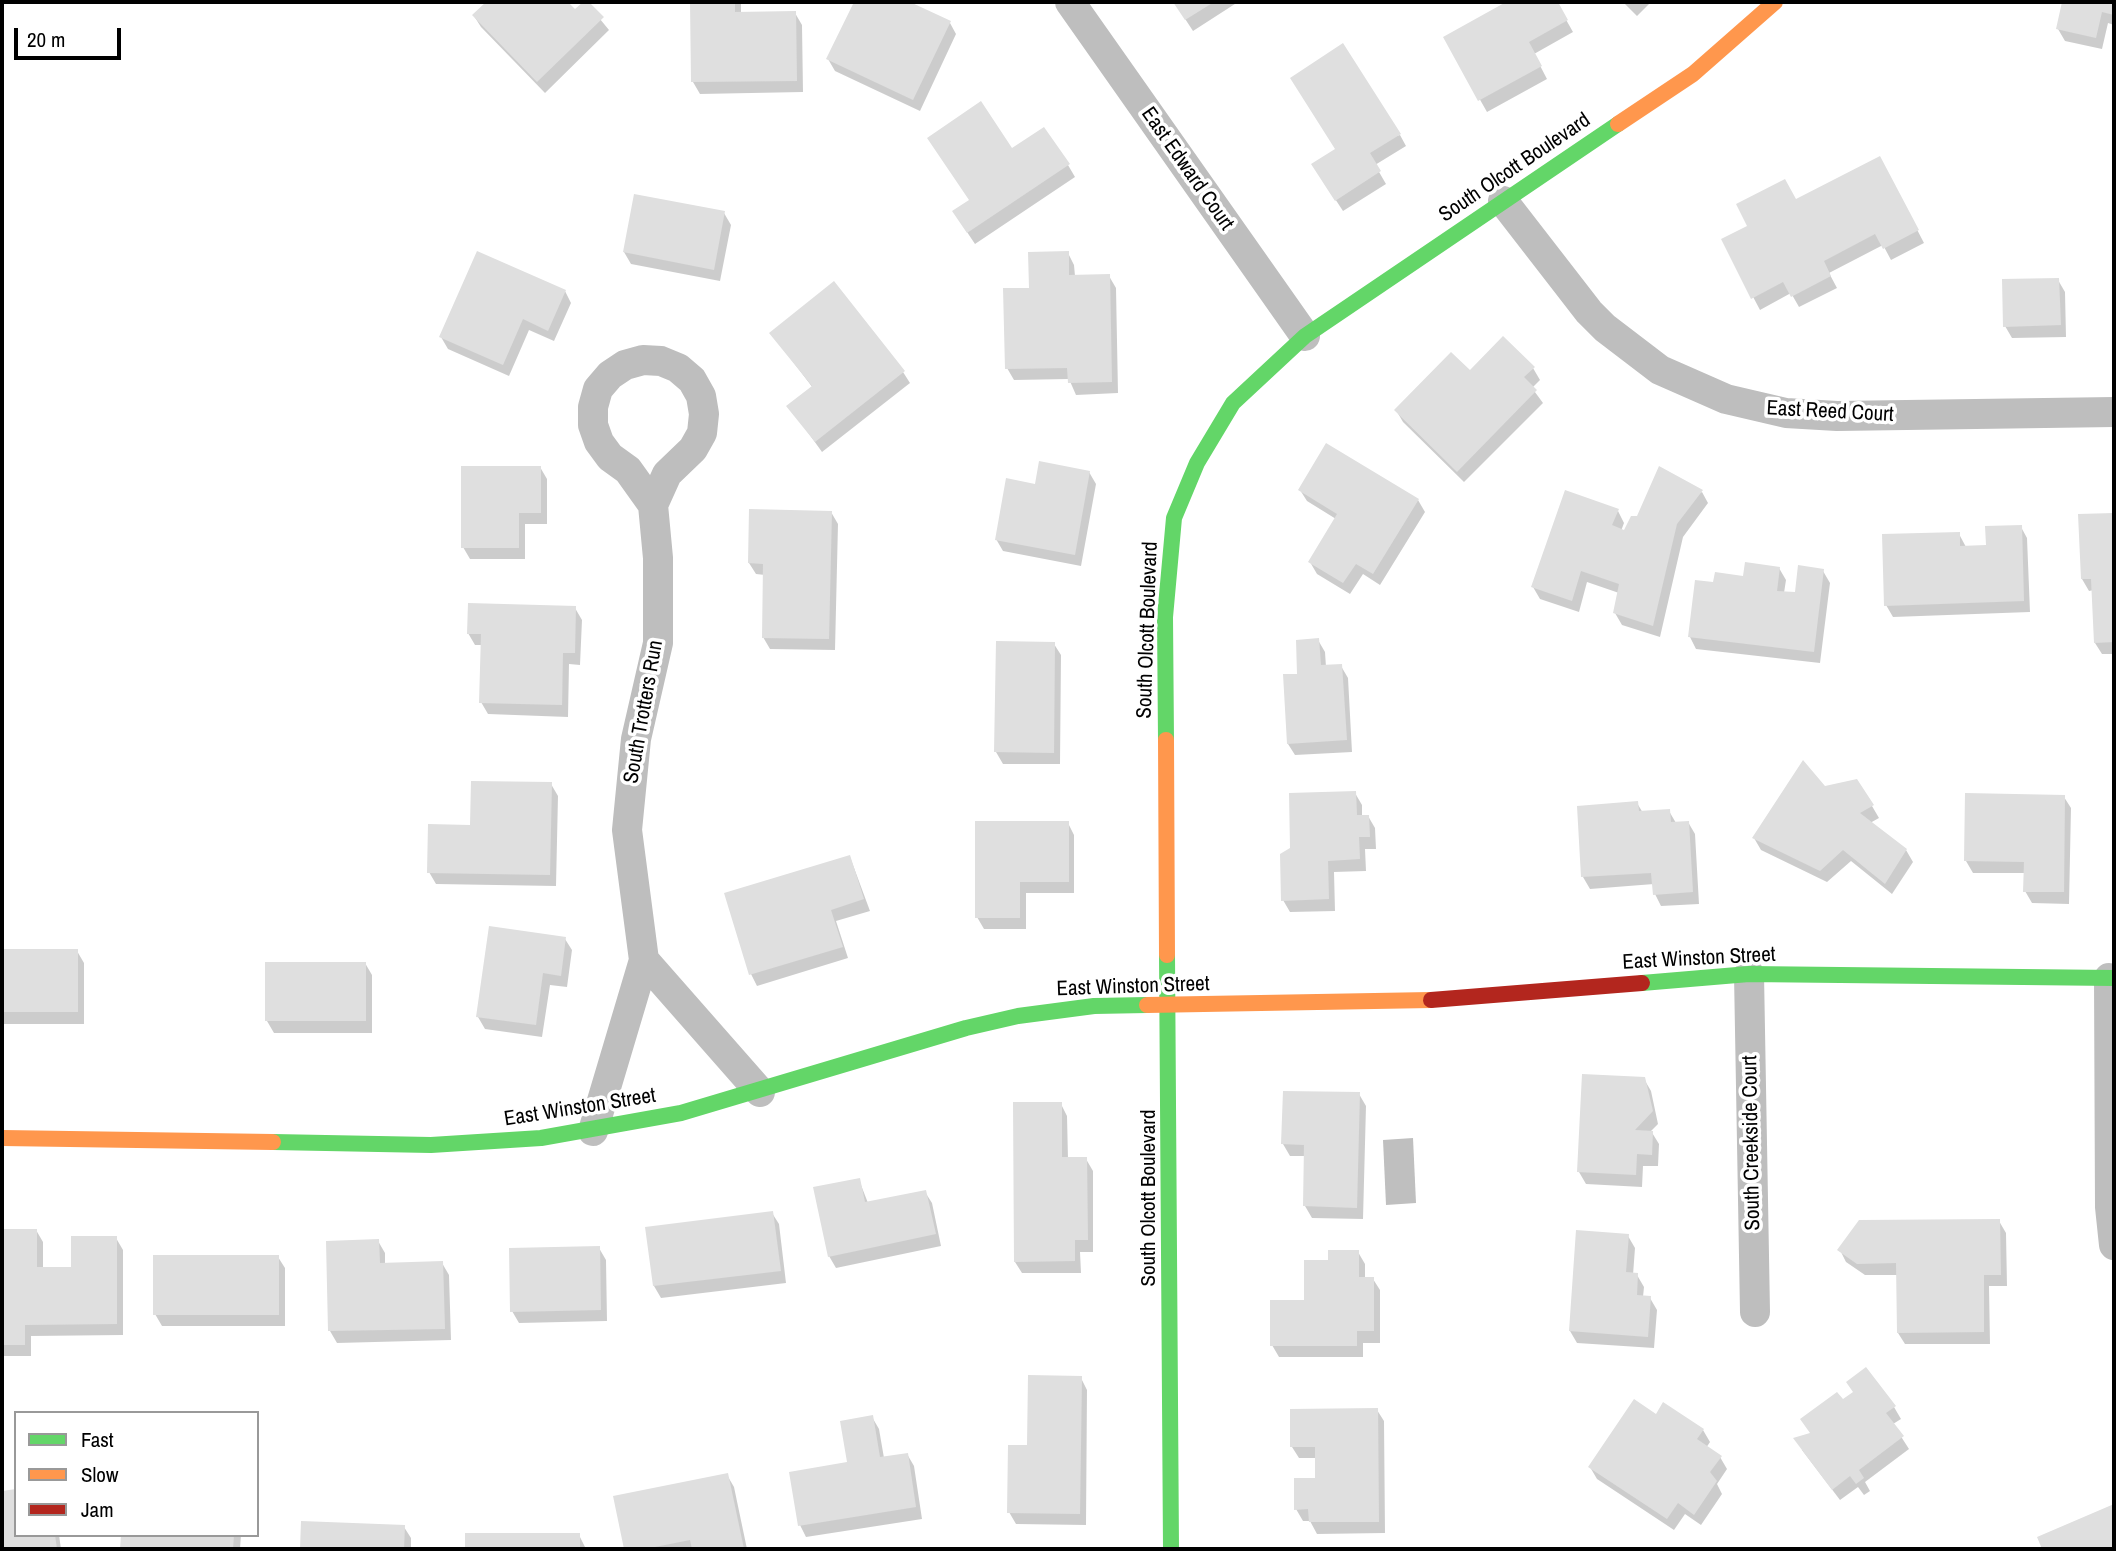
<!DOCTYPE html>
<html>
<head>
<meta charset="utf-8">
<style>
	body { margin:0 }
	#map { position:relative; width:2116px; height:1551px; overflow:hidden; background:#fff; font-family:"Archivo Narrow",sans-serif }
	canvas { display:block }
	.frame { position:absolute; inset:0; border:4px solid #000; pointer-events:none }
	.legend { position:absolute; left:14px; top:1411px; width:245px; height:126px; box-sizing:border-box; background:#fff; border:2px solid #999; margin:0; padding:9px 12px; list-style:none; font-size:21px; color:#000 }
	.legend li { display:flex; align-items:center; gap:14px; height:35px }
	.legend b { width:35px; border:2px solid #999 }
	.scale { position:absolute; left:14px; top:28px; width:107px; height:32px; box-sizing:border-box; border:4px solid #000; border-top:0; padding-left:9px; font-size:21px; line-height:24px; white-space:nowrap; color:#000; -webkit-text-stroke:5px #fff; paint-order:stroke }
</style>
</head>
<body>
<div id="map">
<canvas width="2116" height="1551"></canvas>
<div class="frame"></div>
<ul class="legend">
<li><b style="height:9px;background:#63d668"></b>Fast</li>
<li><b style="height:9px;background:#ff974d"></b>Slow</li>
<li><b style="height:9px;background:#b3261e"></b>Jam</li>
</ul>
<div class="scale">20 m</div>
</div>
<script>
const ctx = document.querySelector('canvas').getContext('2d');
ctx.lineJoin = 'round';
function fillPath(path, color) {
  ctx.fillStyle = color;
  ctx.fill(path, 'evenodd');
}
function toPath(rows) {
  const path = new Path2D();
  for (const r of rows) {
    path.moveTo(r[0], r[1]);
    for (let i = 2; i < r.length; i += 2) path.lineTo(r[i], r[i + 1]);
  }
  return path;
}
function strokePath(path, color, width, dash) {
  ctx.strokeStyle = color;
  ctx.lineWidth = width;
  ctx.lineCap = dash ? 'butt' : 'round';
  ctx.setLineDash(dash || []);
  ctx.stroke(path);
}
function drawText(font, color, halo, rows, align = 'center') {
  ctx.font = font + ' "Archivo Narrow",sans-serif';
  ctx.lineWidth = 7;
  ctx.setLineDash([]);
  ctx.textBaseline = 'middle';
  ctx.strokeStyle = halo;
  ctx.fillStyle = color;
  for (const [text, x, y, turn = 0] of rows) {
    ctx.save();
    ctx.translate(x, y);
    ctx.rotate((+turn || 0) * Math.PI / 180);
    ctx.textAlign = isNaN(turn) ? turn : align;
    if (halo) ctx.strokeText(text, 0, 0);
    ctx.fillText(text, 0, 0);
    ctx.restore();
  }
}
fillPath(toPath([
	[1413,1138,1416,1203,1386,1205,1383,1140]
]), '#bfbfbf');
fillPath(toPath([
	[488,2,565,2,575,12,586,2,609,30,545,93,481,27,474,16],
	[692,2,741,2,741,14,795,13,802,25,803,92,700,94,693,82],
	[856,2,906,2,950,23,956,34,920,111,835,71,828,59],
	[1174,2,1238,2,1193,31],
	[1510,2,1556,2,1573,32,1534,54,1547,79,1487,112,1445,38],
	[1623,2,1651,2,1637,16],
	[2064,2,2114,2,2114,25,2108,23,2102,49,2065,41,2058,29],
	[1400,135,1406,146,1375,165,1386,184,1343,211,1320,176,1337,149],
	[1012,150,1068,165,1075,177,975,244,961,223,971,201],
	[1886,170,1924,243,1891,260,1883,245,1829,273,1837,288,1799,307,1791,293,1760,310,1723,240,1795,201],
	[724,213,731,225,720,281,631,264,624,252],
	[1068,253,1074,265,1075,276,1109,276,1116,288,1118,393,1076,395,1069,379,1014,380,1007,368,1030,289],
	[2058,280,2065,292,2066,337,2012,338,2005,326],
	[565,291,571,303,554,341,529,330,509,376,448,349,441,337],
	[771,333,903,372,910,383,822,452,789,406,813,388],
	[1533,368,1540,380,1532,388,1543,403,1464,482,1403,422,1396,410,1470,373],
	[540,467,547,479,547,524,525,524,525,559,470,559,463,547],
	[1089,472,1096,484,1081,566,1003,551,996,539,1036,486],
	[1300,490,1418,500,1425,512,1380,585,1363,574,1350,594,1317,574,1310,562,1336,519,1307,501],
	[1702,492,1708,503,1683,537,1660,637,1622,625,1615,613,1619,593,1587,582,1579,612,1540,599,1533,587,1618,511,1624,523,1621,531,1625,532,1638,518],
	[831,512,838,524,835,650,770,649,763,637,765,575,756,574,749,563],
	[2114,514,2114,654,2102,654,2095,643,2094,590,2089,591,2082,579,2080,515],
	[2021,527,2027,538,2030,612,1893,617,1886,605,1959,534,1966,547,1988,547],
	[1779,568,1786,580,1784,593,1796,594,1823,571,1830,583,1820,663,1696,649,1690,637,1715,584],
	[575,608,582,620,580,665,569,664,568,717,488,714,481,702,483,645,475,645,468,633],
	[1318,640,1325,652,1326,667,1341,666,1348,678,1352,752,1295,755,1288,744,1299,675],
	[1054,644,1061,655,1060,764,1003,764,996,752],
	[551,784,558,796,556,886,436,884,429,872,472,826],
	[1825,788,1872,806,1879,818,1870,823,1906,850,1913,862,1892,894,1851,861,1827,882,1761,850,1754,838],
	[1355,793,1362,805,1362,816,1368,816,1375,828,1376,849,1365,849,1366,871,1334,872,1335,911,1290,912,1283,900,1292,849],
	[2064,797,2071,808,2069,904,2032,903,2025,891,2025,873,1973,873,1966,861],
	[1637,803,1643,813,1669,811,1676,823,1688,822,1695,834,1699,904,1661,906,1655,894,1654,884,1590,889,1583,877],
	[1068,823,1074,835,1074,893,1026,893,1026,929,984,929,977,917],
	[850,857,870,911,836,921,848,958,757,986,751,974],
	[565,939,572,950,567,987,550,985,542,1037,485,1029,478,1017],
	[2,951,77,951,84,963,84,1024,2,1024],
	[365,963,372,975,372,1033,274,1033,267,1021],
	[1644,1079,1651,1091,1658,1124,1651,1131,1659,1144,1658,1166,1643,1166,1642,1187,1586,1184,1579,1172],
	[1359,1094,1366,1106,1363,1219,1312,1218,1305,1206,1306,1156,1290,1156,1283,1144],
	[1061,1104,1067,1116,1068,1159,1086,1159,1093,1171,1093,1252,1080,1252,1081,1273,1022,1273,1015,1262],
	[859,1180,868,1203,925,1192,932,1203,941,1246,836,1268,829,1256],
	[772,1213,779,1224,786,1283,661,1298,654,1286,647,1228],
	[1999,1221,2006,1233,2007,1286,1989,1286,1990,1344,1905,1344,1898,1333,1898,1275,1865,1275,1846,1262,1840,1250],
	[2,1230,36,1230,43,1242,43,1269,73,1269,116,1238,123,1250,123,1335,31,1336,31,1356,2,1356],
	[1628,1236,1635,1248,1633,1275,1637,1275,1644,1287,1643,1297,1650,1298,1657,1310,1654,1348,1577,1343,1570,1331],
	[378,1241,385,1253,385,1265,442,1263,449,1275,451,1340,337,1343,330,1331],
	[599,1248,606,1260,607,1321,519,1323,512,1311],
	[1358,1252,1365,1264,1365,1279,1373,1279,1380,1290,1380,1343,1363,1343,1363,1357,1279,1357,1272,1345,1306,1302,1330,1262],
	[278,1257,285,1268,285,1326,162,1326,155,1314],
	[1081,1378,1087,1390,1086,1525,1016,1524,1009,1512,1028,1447],
	[1842,1402,1894,1407,1901,1419,1893,1424,1909,1449,1865,1482,1870,1491,1864,1495,1858,1487,1840,1500,1802,1450,1812,1434],
	[1664,1404,1703,1430,1710,1442,1706,1448,1720,1457,1727,1469,1717,1484,1722,1494,1701,1525,1685,1514,1674,1530,1597,1479,1590,1467,1656,1416],
	[1377,1410,1384,1421,1385,1533,1317,1534,1310,1521,1303,1521,1296,1509,1316,1480,1316,1458,1299,1458,1292,1447],
	[872,1417,879,1429,884,1458,907,1454,914,1466,922,1519,806,1537,800,1525,849,1464],
	[727,1475,734,1487,747,1549,625,1549,615,1497],
	[16,1491,16,1535,59,1535,61,1549,2,1549,2,1493],
	[2114,1506,2114,1549,2044,1549,2039,1538],
	[302,1523,404,1527,411,1538,411,1549,301,1549],
	[123,1535,241,1535,240,1549,122,1549],
	[467,1535,579,1535,586,1549,467,1549]
]), '#0003');
fillPath(toPath([
	[486,2,568,2,575,9,583,2,589,2,604,17,537,82,472,15],
	[690,2,735,2,735,12,796,11,797,81,691,82],
	[854,2,910,2,951,21,913,100,826,59],
	[1173,2,1214,2,1185,20],
	[1506,2,1558,2,1568,20,1529,42,1542,66,1478,101,1443,37],
	[2062,2,2114,2,2114,15,2102,12,2096,38,2056,29],
	[1343,43,1401,134,1370,153,1381,171,1335,201,1311,164,1335,149,1290,78],
	[981,101,1012,148,1044,127,1070,164,967,233,952,211,969,200,927,138],
	[1880,156,1919,230,1883,249,1875,234,1824,261,1831,276,1791,297,1783,282,1751,299,1721,239,1747,226,1736,204,1785,179,1796,199],
	[634,194,725,211,714,270,623,252],
	[477,251,566,290,548,331,523,319,503,365,439,337],
	[1069,251,1069,275,1110,274,1112,382,1068,383,1067,368,1005,369,1003,288,1029,288,1028,252],
	[2059,278,2061,325,2003,327,2002,279],
	[834,281,905,371,815,442,786,406,812,386,769,333],
	[1503,336,1535,367,1524,377,1537,390,1457,472,1394,410,1451,352,1470,370],
	[1326,443,1419,499,1373,574,1356,564,1343,583,1308,562,1337,514,1298,490],
	[1039,461,1090,471,1075,555,995,540,1006,478,1035,484],
	[461,466,541,466,541,513,519,513,519,548,461,548],
	[1659,466,1703,490,1677,524,1653,626,1613,613,1619,584,1581,571,1572,601,1531,587,1565,490,1619,509,1612,525,1624,530,1631,516,1637,516],
	[749,509,832,511,829,639,762,638,763,564,748,563],
	[2114,513,2114,642,2094,643,2091,579,2081,579,2078,514],
	[2022,525,2024,601,1884,606,1882,534,1960,532,1960,546,1986,545,1985,526],
	[1745,562,1780,567,1777,591,1795,592,1798,565,1824,569,1814,652,1688,637,1695,580,1713,582,1715,572,1743,576],
	[468,603,576,606,575,653,563,653,562,705,479,703,481,634,467,634],
	[1319,638,1321,665,1342,664,1347,740,1287,744,1283,674,1297,674,1296,640],
	[996,641,1055,642,1054,753,994,752],
	[1803,760,1825,786,1857,779,1874,805,1860,813,1907,849,1885,884,1843,850,1820,871,1752,838],
	[471,781,552,782,550,875,427,873,428,824,470,825],
	[1356,791,1357,815,1369,815,1370,837,1359,837,1360,859,1328,861,1329,899,1281,901,1280,854,1290,848,1289,793],
	[1965,793,2065,795,2064,892,2023,892,2024,862,1964,861],
	[1638,801,1639,811,1670,809,1671,822,1689,821,1693,892,1653,895,1651,873,1581,877,1577,806],
	[975,821,1069,821,1069,882,1020,882,1020,918,975,918],
	[850,855,864,899,831,910,843,947,749,975,724,893],
	[489,926,566,937,561,976,543,973,536,1025,476,1017],
	[2,949,78,949,78,1012,2,1012],
	[265,962,366,962,366,1021,265,1021],
	[1582,1074,1645,1077,1653,1111,1635,1130,1653,1131,1652,1155,1637,1154,1636,1175,1577,1172],
	[1283,1091,1360,1092,1357,1208,1303,1206,1304,1145,1281,1144],
	[1013,1102,1062,1102,1062,1157,1087,1157,1088,1240,1075,1240,1075,1261,1014,1262],
	[860,1178,865,1202,926,1190,936,1234,828,1257,813,1187],
	[773,1211,781,1271,653,1286,645,1227],
	[2000,1219,2001,1275,1984,1275,1984,1332,1897,1333,1896,1263,1857,1264,1837,1250,1859,1220],
	[2,1229,37,1229,37,1267,71,1267,71,1236,117,1236,117,1324,25,1325,25,1345,2,1345],
	[1576,1230,1629,1234,1626,1272,1638,1273,1637,1295,1651,1296,1648,1337,1569,1331],
	[379,1239,380,1263,443,1261,445,1329,328,1331,326,1241],
	[600,1246,601,1310,510,1312,509,1248],
	[1328,1250,1359,1250,1359,1277,1374,1277,1374,1331,1357,1331,1357,1346,1270,1346,1270,1300,1304,1300,1304,1260,1328,1260],
	[153,1255,279,1255,279,1315,153,1315],
	[1866,1367,1896,1406,1886,1413,1904,1436,1859,1470,1864,1478,1856,1484,1850,1476,1832,1490,1793,1438,1810,1433,1800,1419,1837,1392,1843,1399,1853,1392,1846,1382],
	[1028,1375,1082,1376,1080,1514,1007,1513,1008,1445,1027,1445],
	[1634,1399,1656,1414,1663,1402,1704,1429,1697,1439,1722,1456,1710,1472,1717,1481,1694,1515,1678,1503,1667,1519,1588,1467],
	[1378,1408,1379,1522,1309,1522,1308,1509,1294,1510,1294,1478,1315,1478,1315,1447,1290,1447,1290,1409],
	[873,1415,880,1457,908,1453,916,1507,798,1526,789,1472,847,1462,840,1421],
	[728,1473,744,1549,692,1549,690,1540,645,1549,624,1549,613,1496],
	[16,1489,16,1535,55,1535,57,1549,2,1549,2,1491],
	[2114,1504,2114,1549,2042,1549,2037,1537],
	[301,1521,405,1525,404,1549,300,1549],
	[465,1533,580,1533,580,1549,465,1549],
	[121,1535,234,1535,233,1549,120,1549]
]), '#dfdfdf');
strokePath(toPath([
	[1070,2,1305,336],
	[1503,201,1589,312,1605,328,1660,370,1726,399,1786,413,1837,416,2114,412],
	[644,960,760,1092],
	[1749,974,1755,1312],
	[2109,978,2110,1207,2114,1245],
	[593,1131,644,960,627,830,636,739,658,643,658,558,653,505,667,474,693,449,702,433,704,414,701,396,692,380,678,368,661,361,643,360,625,365,610,375,598,389,593,407,593,425,599,442,610,457,628,470,653,505]
]), '#bebebe', 30);
strokePath(toPath([
	[1166,740,1165,617,1174,518,1197,463,1233,403,1305,336,1618,124],
	[1167,955,1171,1549],
	[1642,983,1749,974,2114,978],
	[273,1142,431,1145,541,1138,681,1113,966,1028,1018,1016,1094,1006,1147,1005]
]), '#63d668', 16);
strokePath(toPath([
	[1618,124,1693,74,1775,2],
	[1166,740,1167,955],
	[1147,1005,1431,1000],
	[2,1138,273,1142]
]), '#ff974d', 16);
strokePath(toPath([
	[1431,1000,1642,983]
]), '#b3261e', 16);
drawText('21px', '#000', '#fff', [
	["South Olcott Boulevard",1515,168,-34],
	["East Edward Court",1187,169,55],
	["East Reed Court",1830,412,3],
	["South Olcott Boulevard",1148,630,-88],
	["South Trotters Run",644,712,-80],
	["East Winston Street",1699,959,-3],
	["East Winston Street",1133,987,-2],
	["East Winston Street",580,1108,-9],
	["South Creekside Court",1752,1143,-91],
	["South Olcott Boulevard",1149,1198,-90]
]);
</script>
</body>
</html>
